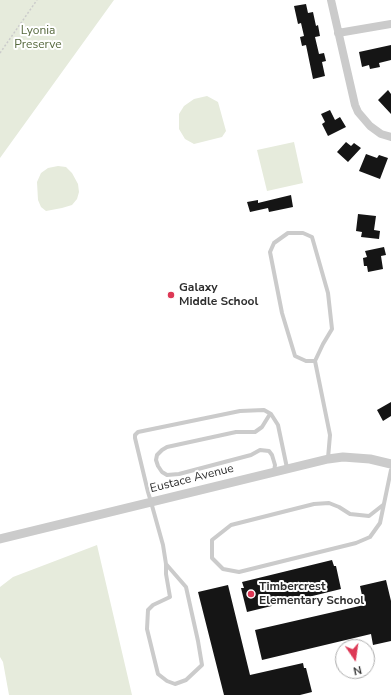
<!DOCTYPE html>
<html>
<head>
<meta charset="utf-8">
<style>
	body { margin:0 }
	#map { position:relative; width:391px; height:695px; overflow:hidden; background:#fff; font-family:"Nunito Sans",sans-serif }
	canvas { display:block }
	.north { position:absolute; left:335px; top:639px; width:40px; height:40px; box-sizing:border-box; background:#fff; border:1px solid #ababab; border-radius:50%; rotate:167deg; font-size:11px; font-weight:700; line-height:16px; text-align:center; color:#2e2e2e }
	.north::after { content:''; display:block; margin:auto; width:14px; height:18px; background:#dd3855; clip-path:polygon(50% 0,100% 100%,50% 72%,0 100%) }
</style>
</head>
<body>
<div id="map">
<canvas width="391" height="695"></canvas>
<div class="north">N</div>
</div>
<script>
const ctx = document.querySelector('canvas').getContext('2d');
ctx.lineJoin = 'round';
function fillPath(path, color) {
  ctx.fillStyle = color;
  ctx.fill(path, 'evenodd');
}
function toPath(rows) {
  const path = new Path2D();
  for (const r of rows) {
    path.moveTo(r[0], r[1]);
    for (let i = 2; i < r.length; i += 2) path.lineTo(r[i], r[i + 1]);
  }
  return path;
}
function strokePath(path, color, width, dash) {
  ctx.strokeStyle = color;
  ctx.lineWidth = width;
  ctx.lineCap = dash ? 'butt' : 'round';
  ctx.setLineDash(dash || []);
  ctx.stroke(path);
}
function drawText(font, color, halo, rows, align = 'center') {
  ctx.font = font + ' "Nunito Sans",sans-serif';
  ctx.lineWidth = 4;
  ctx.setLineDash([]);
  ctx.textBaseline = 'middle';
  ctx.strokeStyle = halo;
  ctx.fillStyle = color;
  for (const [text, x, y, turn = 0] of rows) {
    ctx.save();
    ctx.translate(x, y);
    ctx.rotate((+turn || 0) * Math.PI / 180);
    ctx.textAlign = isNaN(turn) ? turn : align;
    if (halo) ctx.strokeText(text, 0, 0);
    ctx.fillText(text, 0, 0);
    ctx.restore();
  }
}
fillPath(toPath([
	[0,0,114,0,0,158],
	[207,96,218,102,226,131,222,137,194,144,185,139,179,129,179,114,184,106,194,99],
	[294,142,303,183,267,191,257,150],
	[58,166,66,167,72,173,78,184,79,192,77,199,72,205,62,208,46,211,41,207,38,200,37,182,41,173,48,168],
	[97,545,132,695,9,695,3,662,0,657,0,587,13,577]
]), '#e6ebdc');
fillPath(toPath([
	[306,4,308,13,313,12,316,26,318,25,320,36,315,37,319,54,324,53,326,61,322,62,325,76,313,79,306,45,302,46,300,37,304,36,301,23,298,24,294,6],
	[391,45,391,60,379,63,380,67,370,69,369,65,362,67,359,52],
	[388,90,391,94,391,114,378,100],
	[330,110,335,120,340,117,346,127,328,136,322,124,325,122,321,114],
	[346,142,351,146,354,143,361,148,348,162,337,152],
	[366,154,377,158,379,155,388,158,380,179,359,171],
	[291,195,293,207,269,212,268,208,250,212,247,202,258,200,258,203],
	[358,214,376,216,374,230,380,231,379,239,361,237,362,232,356,231],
	[384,247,386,255,381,256,383,269,368,272,367,266,364,266,363,258,367,257,365,251],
	[391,402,391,416,383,421,377,410],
	[332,560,334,566,336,566,341,589,247,612,241,588,244,588,242,582],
	[386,580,391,601,391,641,373,645,371,634,262,660,255,630,364,605,360,586],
	[228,585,250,675,303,663,304,668,306,668,312,692,300,695,224,695,198,592]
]), '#151515');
strokePath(toPath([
	[0,53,37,0]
]), '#cbcbcb', 1.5, [2, 2]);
strokePath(toPath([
	[315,361,306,361,295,356,282,313,270,252,274,243,288,233,303,233,312,237,328,293,332,329,323,344,315,361,330,435,328,458],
	[270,414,262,427,255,432,236,432,167,447,162,450,157,455,156,460,158,466,162,472,167,475,179,474,251,455,260,450,269,451,272,455,275,465,274,471],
	[383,505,369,516,350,514,339,507,329,503,314,504,231,525,212,540,212,558,223,569,239,572,356,543,370,537,380,523,391,470],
	[166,564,186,587,198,641,202,665,186,680,175,684,167,681,158,674,147,629,148,610,153,605,170,597,166,574,166,564,163,545,151,502,148,492,135,438,135,435,138,432,240,411,264,410,271,414,278,425,287,468]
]), '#cbcbcb', 4);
strokePath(toPath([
	[331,0,355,105,358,112,370,126,381,134,391,137],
	[338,33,391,24]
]), '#cbcbcb', 8);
strokePath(toPath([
	[0,539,328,459,343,457,370,459,391,464]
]), '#cbcbcb', 9);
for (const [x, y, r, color] of [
	[171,295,4,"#dd3855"],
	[251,594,4,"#dd3855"]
]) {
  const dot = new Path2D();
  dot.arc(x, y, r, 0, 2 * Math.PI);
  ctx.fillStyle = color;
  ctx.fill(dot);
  strokePath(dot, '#fff', 1.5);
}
drawText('12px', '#56683d', '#fff', [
	["Lyonia",38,31],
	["Preserve",38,45]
]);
drawText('bold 12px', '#2e2e2e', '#fff', [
	["Galaxy",179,288],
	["Middle School",179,302],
	["Timbercrest",259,587],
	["Elementary School",259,601]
], 'left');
drawText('12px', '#2e2e2e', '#fff', [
	["Eustace Avenue",192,479,-14]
]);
</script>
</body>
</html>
